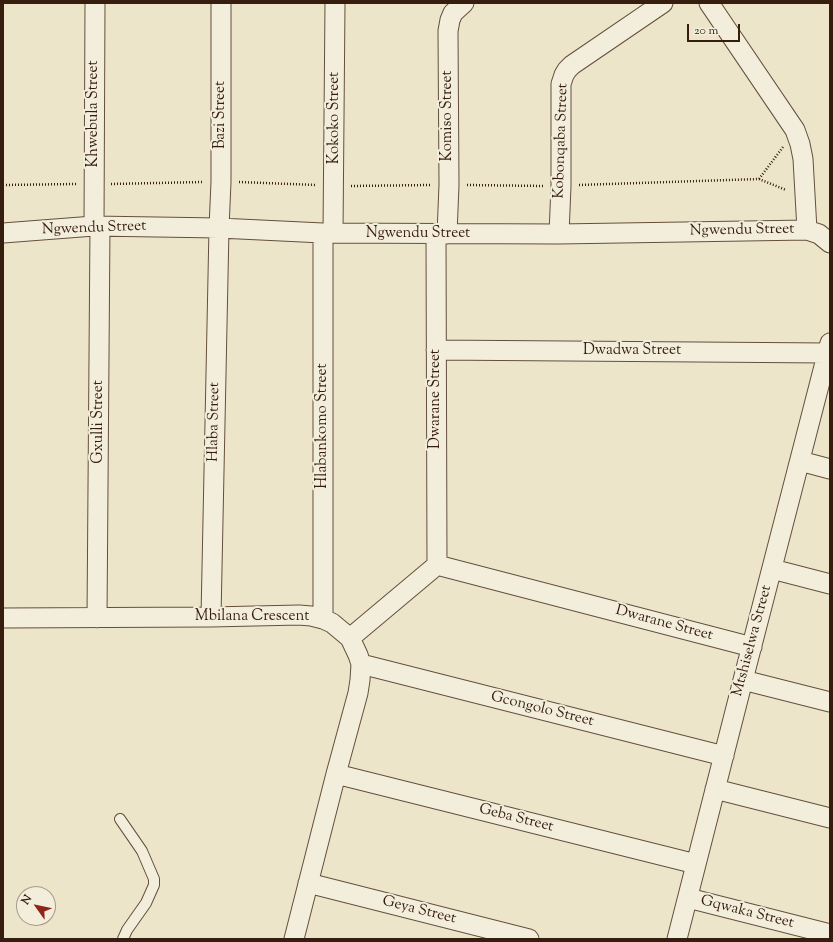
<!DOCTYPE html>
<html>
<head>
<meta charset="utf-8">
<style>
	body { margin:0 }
	#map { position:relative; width:833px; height:942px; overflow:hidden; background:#ede5c9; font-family:"Sorts Mill Goudy",serif }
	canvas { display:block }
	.frame { position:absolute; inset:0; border:4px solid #361d0e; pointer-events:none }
	.north { position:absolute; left:16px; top:886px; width:40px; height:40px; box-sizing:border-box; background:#f3eedc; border:1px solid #a79a8a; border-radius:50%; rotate:303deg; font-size:11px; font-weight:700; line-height:16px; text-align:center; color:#361d0e }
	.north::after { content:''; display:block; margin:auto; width:14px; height:18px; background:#8f2418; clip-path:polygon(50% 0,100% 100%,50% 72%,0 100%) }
	.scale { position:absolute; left:687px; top:24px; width:53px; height:18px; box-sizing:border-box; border:2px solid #361d0e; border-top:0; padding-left:5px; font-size:12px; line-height:14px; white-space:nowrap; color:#361d0e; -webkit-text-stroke:3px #f3eedc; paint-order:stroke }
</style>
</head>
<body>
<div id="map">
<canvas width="833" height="942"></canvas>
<div class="frame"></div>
<div class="north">N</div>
<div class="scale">20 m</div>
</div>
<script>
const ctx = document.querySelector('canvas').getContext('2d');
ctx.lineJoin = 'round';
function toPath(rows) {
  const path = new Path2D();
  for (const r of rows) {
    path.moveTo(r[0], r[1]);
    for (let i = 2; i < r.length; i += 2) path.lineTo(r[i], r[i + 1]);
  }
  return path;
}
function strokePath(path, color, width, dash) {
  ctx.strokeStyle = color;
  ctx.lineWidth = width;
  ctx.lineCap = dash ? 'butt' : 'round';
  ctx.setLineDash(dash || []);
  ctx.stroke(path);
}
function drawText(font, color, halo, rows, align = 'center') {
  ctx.font = font + ' "Sorts Mill Goudy",serif';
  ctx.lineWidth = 4;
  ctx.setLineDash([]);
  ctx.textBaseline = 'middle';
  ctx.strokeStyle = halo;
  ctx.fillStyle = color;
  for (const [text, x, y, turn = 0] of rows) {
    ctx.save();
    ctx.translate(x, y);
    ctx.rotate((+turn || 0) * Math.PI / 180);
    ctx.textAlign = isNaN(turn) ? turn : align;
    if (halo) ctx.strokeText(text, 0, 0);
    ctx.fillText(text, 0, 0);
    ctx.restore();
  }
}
const service = toPath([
	[120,819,142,851,154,879,154,885,146,903,127,930,123,939]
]);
const minor = toPath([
	[709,3,795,130,800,144,803,159,807,230],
	[94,226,95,3],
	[3,233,94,226,219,228,323,233,559,234,807,230,819,234,830,243],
	[323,233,323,619],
	[333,233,335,3],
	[436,234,437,565,752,647],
	[447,234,449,185,448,31,450,20,453,13,464,3],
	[559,234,561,186,561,84,564,75,567,70,572,65,663,3],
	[436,350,827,353],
	[800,461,830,469],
	[772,569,830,584],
	[211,617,219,228,221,182,221,3],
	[3,618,211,617,299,615,311,616,323,619,332,623,350,638,358,655,361,664,360,680,358,693,336,774,294,939],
	[97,618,100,226],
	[350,638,437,565],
	[361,664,724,756],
	[743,680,830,702],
	[336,774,696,864],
	[715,789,830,818],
	[308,883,529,939],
	[688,898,830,934],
	[677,939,743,680,830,343]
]);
strokePath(service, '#644f3d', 12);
strokePath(minor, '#644f3d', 21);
strokePath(toPath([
	[759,179,783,147],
	[239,182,316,185],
	[111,184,202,182],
	[3,185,76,184],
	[467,185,544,186],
	[579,185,759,179,786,190],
	[351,186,430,185]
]), '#361d0e', 2.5, [1, 2]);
strokePath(service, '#f3eedc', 10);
strokePath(minor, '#f3eedc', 19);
drawText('15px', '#361d0e', '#f3eedc', [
	["Khwebula Street",94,114,-90],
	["Bazi Street",221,115,-90],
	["Komiso Street",448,116,-90],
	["Kokoko Street",335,118,-90],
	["Kobonqaba Street",562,141,-88],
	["Ngwendu Street",94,229,-2],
	["Ngwendu Street",742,231,-1],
	["Ngwendu Street",418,234],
	["Dwadwa Street",632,351],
	["Dwarane Street",436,399,-90],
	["Gxulli Street",99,422,-90],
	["Hlaba Street",215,422,-89],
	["Hlabankomo Street",323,426,-90],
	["Mbilana Crescent",252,617],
	["Dwarane Street",664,624,15],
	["Mtshiselwa Street",753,641,-75],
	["Gcongolo Street",542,710,14],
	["Geba Street",516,819,14],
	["Geya Street",419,911,14],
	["Gqwaka Street",747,913,14]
]);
</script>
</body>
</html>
